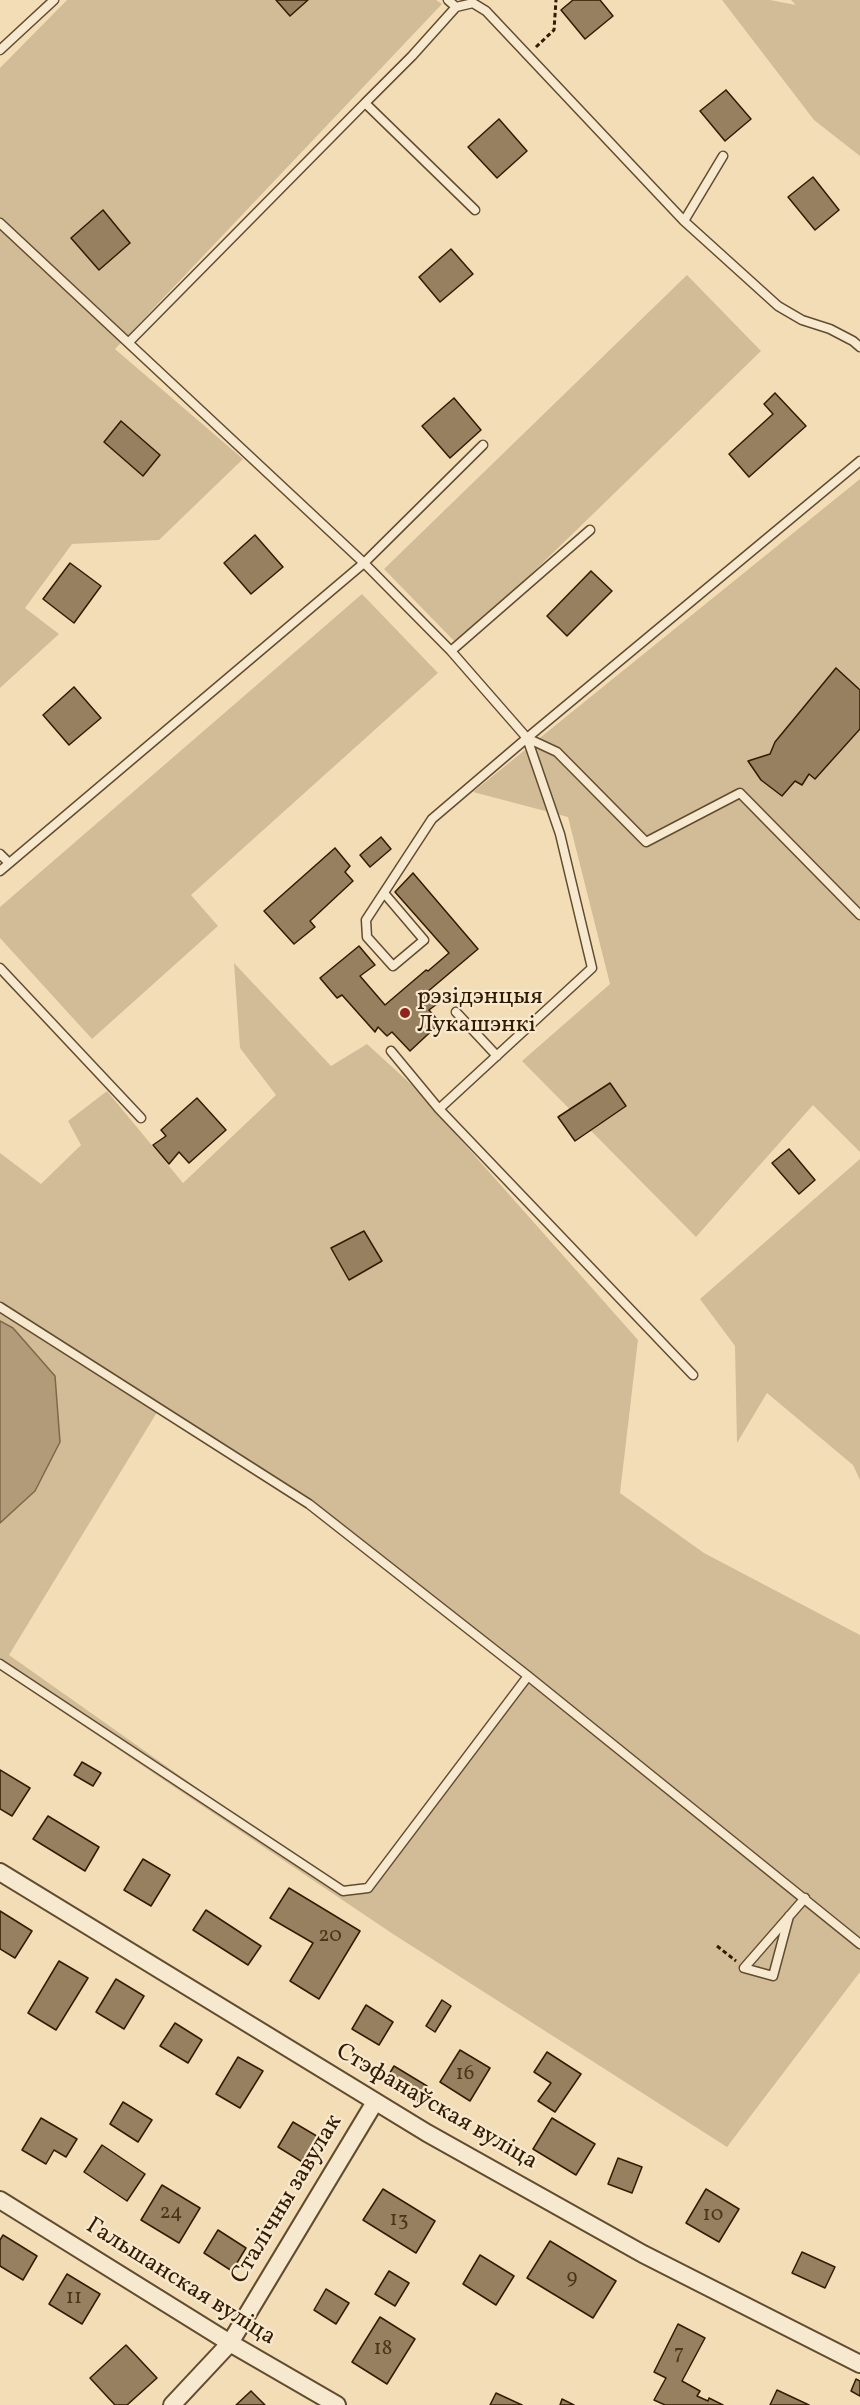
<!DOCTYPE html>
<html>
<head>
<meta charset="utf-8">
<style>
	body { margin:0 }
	canvas { display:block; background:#f3ddb7 }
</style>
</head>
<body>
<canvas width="860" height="2405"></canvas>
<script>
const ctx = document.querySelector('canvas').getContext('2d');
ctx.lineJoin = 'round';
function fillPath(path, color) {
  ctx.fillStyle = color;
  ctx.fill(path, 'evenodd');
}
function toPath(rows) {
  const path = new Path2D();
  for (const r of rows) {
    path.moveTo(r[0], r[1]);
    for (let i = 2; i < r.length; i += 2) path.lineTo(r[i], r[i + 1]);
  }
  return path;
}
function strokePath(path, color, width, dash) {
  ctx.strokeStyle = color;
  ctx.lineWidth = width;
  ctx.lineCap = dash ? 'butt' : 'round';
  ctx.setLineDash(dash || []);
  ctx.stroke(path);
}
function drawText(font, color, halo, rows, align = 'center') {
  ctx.font = font + ' Vollkorn,serif';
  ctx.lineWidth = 4.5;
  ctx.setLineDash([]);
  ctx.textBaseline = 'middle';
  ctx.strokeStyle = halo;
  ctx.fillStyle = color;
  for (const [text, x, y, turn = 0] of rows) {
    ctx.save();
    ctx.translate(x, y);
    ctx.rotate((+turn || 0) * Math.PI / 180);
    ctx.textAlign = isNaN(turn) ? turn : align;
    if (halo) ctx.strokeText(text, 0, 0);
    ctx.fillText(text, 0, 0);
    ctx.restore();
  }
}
fillPath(toPath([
	[67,0,436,0,442,4,115,349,243,459,159,540,72,544,25,608,59,634,0,688,0,68],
	[722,0,770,0,796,5,791,0,860,0,860,156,814,120],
	[687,275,761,351,458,645,384,569],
	[860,479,860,1152,813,1105,696,1237,522,1061,610,984,568,817,473,792],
	[362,594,438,673,191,895,218,926,92,1039,0,938,0,907],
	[234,963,331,1066,367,1044,413,1086,638,1340,620,1493,704,1553,860,1635,860,1972,727,2147,393,1934,0,1670,0,1153,41,1184,81,1145,68,1121,107,1091,183,1183,276,1095,240,1048],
	[159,1409,309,1504,528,1676,368,1888,343,1891,9,1655],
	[860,1159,860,1480,853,1465,767,1393,737,1443,735,1346,700,1299]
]), '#d2bc98');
const water = toPath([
	[0,1321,13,1328,55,1376,60,1442,35,1491,0,1523,0,1321]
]);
fillPath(water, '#b19b79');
strokePath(water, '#7e6849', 1.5);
const building = toPath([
	[276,0,308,0,290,16,276,0],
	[573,0,600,0,613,16,585,39,561,10,573,0],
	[726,90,751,119,725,141,700,111,726,90],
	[499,119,527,151,497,178,468,147,499,119],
	[813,177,839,210,815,230,788,197,813,177],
	[103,210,130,243,99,270,71,238,103,210],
	[451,249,473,274,440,302,419,277,451,249],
	[775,393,806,426,749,477,729,454,773,414,764,404,775,393],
	[454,398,481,430,450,458,422,426,454,398],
	[121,421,160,455,143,476,104,442,121,421],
	[255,535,283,567,251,594,224,563,255,535],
	[70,563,101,586,74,623,43,599,70,563],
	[591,571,612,591,567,636,547,616,591,571],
	[836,668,860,690,860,729,815,779,809,774,802,785,795,781,782,796,761,780,748,761,770,754,775,742,836,668],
	[74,687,101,718,69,745,43,715,74,687],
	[381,837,391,849,370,867,360,855,381,837],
	[335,848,350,866,345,872,353,881,310,921,315,927,294,944,264,911,335,848],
	[413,873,478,949,426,993,437,1004,429,1010,440,1023,410,1051,392,1032,387,1036,378,1027,375,1032,342,995,337,998,320,978,359,946,375,965,360,976,385,1005,426,970,428,971,449,953,395,892,413,873],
	[610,1083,626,1106,575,1141,558,1117,610,1083],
	[197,1098,226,1130,189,1163,179,1152,169,1164,153,1145,166,1136,161,1130,197,1098],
	[789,1149,815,1180,799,1194,772,1163,789,1149],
	[364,1231,382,1261,349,1280,331,1248,364,1231],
	[82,1762,101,1773,93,1786,74,1775,82,1762],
	[0,1770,30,1788,12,1816,0,1809,0,1770],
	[48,1816,99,1847,85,1871,33,1839,48,1816],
	[143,1859,170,1875,151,1906,124,1890,143,1859],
	[289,1888,360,1931,319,1999,290,1981,313,1943,270,1918,289,1888],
	[206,1910,261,1946,248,1965,193,1930,206,1910],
	[0,1911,32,1931,15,1958,0,1949,0,1911],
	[59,1961,88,1978,56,2030,28,2013,59,1961],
	[116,1979,144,1996,124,2029,96,2012,116,1979],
	[442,2000,451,2006,435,2032,426,2026,442,2000],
	[366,2005,393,2022,379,2045,352,2029,366,2005],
	[175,2023,202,2040,188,2063,160,2046,175,2023],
	[460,2050,490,2068,470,2101,440,2082,460,2050],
	[547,2052,581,2074,555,2112,538,2101,551,2083,534,2072,547,2052],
	[238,2057,263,2071,240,2108,216,2094,238,2057],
	[394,2066,427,2086,418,2101,385,2081,394,2066],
	[123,2102,152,2120,138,2142,110,2124,123,2102],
	[41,2118,77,2139,66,2157,54,2150,46,2164,22,2150,41,2118],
	[552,2118,595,2144,576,2175,533,2149,552,2118],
	[293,2122,320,2138,304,2163,278,2147,293,2122],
	[102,2145,145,2174,127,2201,84,2172,102,2145],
	[618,2158,642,2167,632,2193,608,2184,618,2158],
	[162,2185,200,2208,179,2243,141,2220,162,2185],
	[383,2189,435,2221,416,2253,363,2220,383,2189],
	[706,2189,739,2209,719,2242,686,2223,706,2189],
	[218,2230,246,2248,232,2271,204,2253,218,2230],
	[3,2235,37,2256,23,2280,0,2266,0,2240,3,2235],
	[550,2241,616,2281,593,2318,527,2278,550,2241],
	[802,2252,835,2267,825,2288,792,2273,802,2252],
	[480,2255,514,2276,496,2305,463,2284,480,2255],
	[389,2271,409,2283,395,2306,375,2294,389,2271],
	[67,2274,100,2294,82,2324,49,2304,67,2274],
	[326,2289,349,2303,336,2324,314,2310,326,2289],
	[380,2317,415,2339,387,2384,352,2362,380,2317],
	[678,2324,705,2338,682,2381,700,2391,697,2396,708,2401,709,2398,723,2405,665,2405,654,2400,666,2378,654,2372,678,2324],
	[126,2345,157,2378,127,2405,115,2405,90,2378,126,2345],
	[856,2379,860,2381,860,2396,851,2391,856,2379],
	[777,2390,809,2405,770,2405,777,2390],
	[251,2391,265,2405,236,2405,251,2391],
	[496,2393,522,2405,490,2405,496,2393],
	[562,2399,574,2405,560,2405,562,2399]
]);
fillPath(building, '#96805f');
strokePath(building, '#321b00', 1.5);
const service = toPath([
	[448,0,456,7,473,3,486,11,684,221,778,306,802,320,830,329,853,341,860,347],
	[456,7,412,56,365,103,475,210],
	[0,50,54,0],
	[684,221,723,156],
	[0,223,364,563,451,651,527,738,557,752,646,842,740,793,860,915],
	[129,342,365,103],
	[451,651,590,530],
	[527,738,560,834,592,968,439,1109,693,1375],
	[0,854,9,863],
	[0,871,364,563,483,445],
	[384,893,424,940,393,966,367,937,366,920,432,819,527,738,860,461],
	[0,968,141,1118],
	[456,1012,497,1056],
	[391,1051,439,1109],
	[0,1307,309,1504,528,1676,860,1944],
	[0,1664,343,1891,368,1888,528,1676],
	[789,1916,773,1976,744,1968,805,1898]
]);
const minor = toPath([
	[0,1872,427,2133,643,2254,860,2364],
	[0,2200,230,2343,337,2405],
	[172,2405,230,2343,375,2102]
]);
strokePath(service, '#624c2e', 11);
strokePath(minor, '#624c2e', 20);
strokePath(toPath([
	[536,47,554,30,556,0],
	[717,1946,736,1961]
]), '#321b00', 3, [4.5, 3]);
strokePath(service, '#f7e9d0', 8);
strokePath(minor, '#f7e9d0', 16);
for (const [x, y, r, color] of [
	[405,1013,6,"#8f2418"]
]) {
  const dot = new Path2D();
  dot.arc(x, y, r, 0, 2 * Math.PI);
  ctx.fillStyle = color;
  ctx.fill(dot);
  strokePath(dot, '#f7e9d0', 2);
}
drawText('21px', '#4b3418', null, [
	["20",330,1937],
	["16",465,2075],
	["24",171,2214],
	["10",713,2216],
	["13",399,2221],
	["9",572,2279],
	["11",74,2299],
	["18",383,2350],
	["7",679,2355]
]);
drawText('24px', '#321b00', '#f7e9d0', [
	["рэзідэнцыя",417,999],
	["Лукашэнкі",417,1027]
], 'left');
drawText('24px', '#321b00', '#f7e9d0', [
	["Стэфанаўская вуліца",436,2108,30],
	["Сталічны завулак",288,2200,-59],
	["Гальшанская вуліца",180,2283,32]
]);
</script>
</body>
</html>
